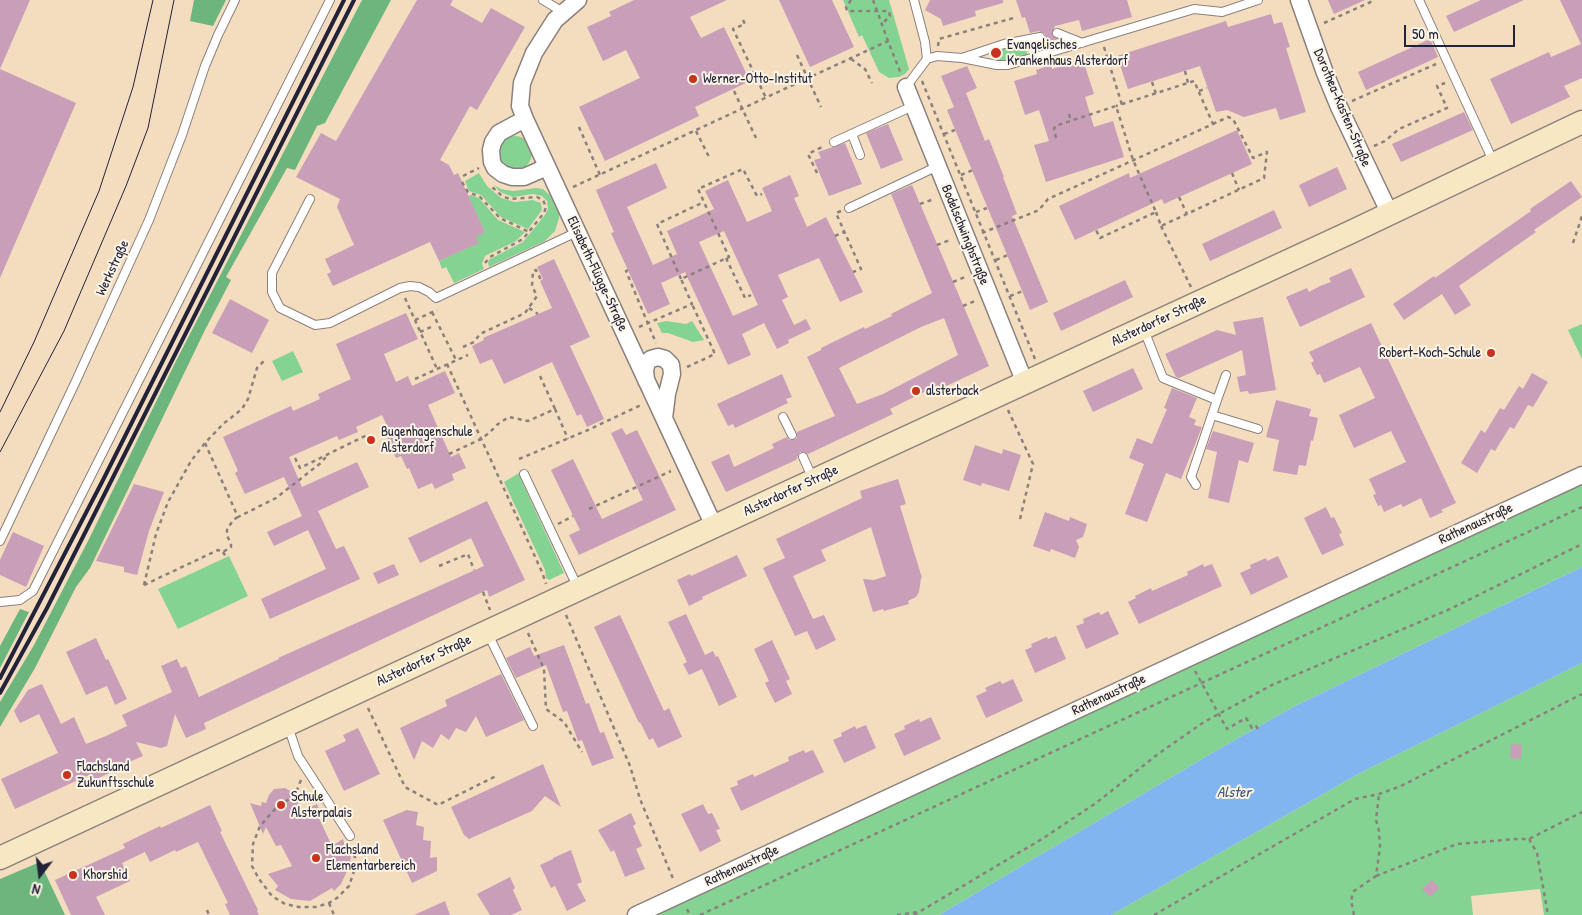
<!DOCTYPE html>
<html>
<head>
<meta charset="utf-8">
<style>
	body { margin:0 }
	#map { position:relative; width:1582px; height:915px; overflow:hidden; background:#f4ddbf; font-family:"Patrick Hand",sans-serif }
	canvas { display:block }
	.north { position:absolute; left:15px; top:850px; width:50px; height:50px; -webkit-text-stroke:4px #fcf5e5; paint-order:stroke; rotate:195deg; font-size:14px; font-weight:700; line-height:20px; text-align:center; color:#22223b }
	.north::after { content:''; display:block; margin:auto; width:18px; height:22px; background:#22223b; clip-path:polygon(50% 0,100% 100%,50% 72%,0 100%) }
	.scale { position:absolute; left:1404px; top:25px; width:111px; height:22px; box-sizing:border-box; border:2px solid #22223b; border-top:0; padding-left:6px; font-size:15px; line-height:18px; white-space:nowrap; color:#22223b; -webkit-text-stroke:4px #fcf5e5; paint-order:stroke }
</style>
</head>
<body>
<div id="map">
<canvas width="1582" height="915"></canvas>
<div class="north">N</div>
<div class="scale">50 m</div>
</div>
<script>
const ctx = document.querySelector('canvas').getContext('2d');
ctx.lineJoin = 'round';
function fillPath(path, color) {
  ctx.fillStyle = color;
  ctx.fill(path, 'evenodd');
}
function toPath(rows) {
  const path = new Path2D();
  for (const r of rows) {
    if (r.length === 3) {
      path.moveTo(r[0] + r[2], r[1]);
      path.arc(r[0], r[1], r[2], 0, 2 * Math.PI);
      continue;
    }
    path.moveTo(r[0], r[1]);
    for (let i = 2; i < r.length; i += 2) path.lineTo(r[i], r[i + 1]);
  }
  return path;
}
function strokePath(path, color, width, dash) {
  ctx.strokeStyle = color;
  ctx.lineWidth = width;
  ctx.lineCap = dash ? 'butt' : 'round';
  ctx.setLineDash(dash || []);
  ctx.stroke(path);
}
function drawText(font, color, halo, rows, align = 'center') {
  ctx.font = font + ' "Patrick Hand",sans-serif';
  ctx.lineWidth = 4;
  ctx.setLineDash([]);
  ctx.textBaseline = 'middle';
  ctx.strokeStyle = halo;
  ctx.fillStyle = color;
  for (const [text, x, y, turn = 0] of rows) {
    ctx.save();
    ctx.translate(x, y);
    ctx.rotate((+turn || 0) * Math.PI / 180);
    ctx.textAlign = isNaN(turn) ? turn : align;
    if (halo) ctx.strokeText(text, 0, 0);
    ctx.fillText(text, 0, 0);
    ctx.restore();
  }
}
fillPath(toPath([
	[843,0,889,0,909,69,905,74,899,77,889,78,879,72,862,35,859,37],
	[1024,44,1028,56,1007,62,998,62,993,56,995,51,1012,45],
	[515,153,17],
	[479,173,487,186,501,198,515,202,533,200,541,203,542,210,528,229,501,217,481,195,469,191,465,181],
	[494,185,501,189,513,191,536,188,543,189,555,200,559,210,559,218,555,231,545,241,489,267,488,262,490,259,523,242,545,215,548,209,547,201,542,196,533,194,513,197,500,192],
	[471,195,479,198,498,220,525,232,516,241,485,256,482,264,484,269,454,283,446,267,442,269,439,261,469,247,466,241,485,232,468,196],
	[666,321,686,324,692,321,704,340,693,342,668,333,662,333,657,323],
	[1582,324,1582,359,1568,330],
	[293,351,303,372,282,381,272,361],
	[519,473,523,484,564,573,549,580,546,578,545,570,504,482],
	[1582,485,1582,567,1293,707,1214,752,939,915,656,915],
	[229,556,248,596,178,629,158,589],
	[1582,663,1582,915,1544,915,1540,889,1471,896,1473,915,1111,915,1360,773]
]), '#85d393');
fillPath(toPath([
	[194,0,226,0,213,26,190,21],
	[362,0,391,0,325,123,317,126,295,170,287,168,226,277,231,280,205,330,90,568,76,587,35,668,0,727,0,702,34,645,88,541,175,363],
	[20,609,29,612,0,668,0,646],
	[40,862,65,915,0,915,0,879]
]), '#6cb57d');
fillPath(toPath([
	[1582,567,1582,663,1360,773,1111,915,939,915,1214,752,1293,707]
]), '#81b5ef');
fillPath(toPath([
	[0,0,30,0,0,69],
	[417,0,453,0,450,5,482,23,491,8,525,27,477,110,470,106,440,160,449,165,454,175,458,173,485,232,476,237,479,243,439,261,430,242,333,286,327,274,331,272,325,259,354,245,337,207,340,199,296,177,321,133,336,141],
	[634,0,727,0,690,17,701,38,724,27,750,81,695,107,699,116,605,161,579,107,640,78,626,50,603,61,587,27,611,16,609,12],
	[779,0,832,0,854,47,810,67],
	[930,0,1003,0,1003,3,975,11,976,16,943,26,941,19,925,10],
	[1016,0,1127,0,1132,17,1082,31,1079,20,1055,26,1052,34,1058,39,1042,44,1041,42,1045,38,1045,34,1039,31,1030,33,1025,17,1022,18],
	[1328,0,1365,0,1334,14],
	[1481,0,1524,0,1454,32,1446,16],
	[1560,0,1582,0,1582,78,1564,86,1570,97,1511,124,1490,79,1549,52,1551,57,1581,44],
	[1271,14,1274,24,1282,22,1290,47,1286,48,1306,112,1280,120,1276,108,1244,117,1227,110,1216,112,1200,66,1128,89,1117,56,1226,21,1228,27],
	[1430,39,1438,57,1366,90,1358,72],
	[1083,60,1094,94,1085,97,1094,127,1113,121,1124,157,1046,182,1034,145,1049,141,1039,110,1025,115,1014,81,1037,74,1036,70,1051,65,1052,69],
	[967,66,977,88,966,93,985,141,989,139,1004,177,1003,177,1017,214,1012,216,1048,302,1030,310,947,110,954,107,941,76],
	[0,69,76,103,0,278],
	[1464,112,1473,130,1401,162,1392,144],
	[888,124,903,160,881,169,866,133],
	[1237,130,1252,164,1164,204,1162,199,1075,240,1059,206,1129,173,1130,178],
	[845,143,862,184,829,196,814,160,821,158,818,152],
	[656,163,667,188,627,207,653,265,677,254,667,231,714,209,705,191,728,180,747,222,772,211,762,188,790,175,799,196,794,198,807,227,826,217,863,292,840,302,819,258,778,275,788,297,782,300,794,325,806,319,811,329,788,340,789,343,777,349,764,323,742,334,751,355,728,365,685,272,661,283,670,304,648,314,611,233,614,232,596,190],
	[724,231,758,305,733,316,699,242],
	[1337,167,1347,189,1309,207,1299,185],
	[1571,181,1582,197,1534,230,1536,232,1459,286,1471,305,1455,315,1442,294,1404,320,1393,304,1434,276,1435,278,1531,211,1530,209],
	[912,185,989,366,940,389,938,385,890,409,893,414,808,454,804,452,800,452,796,460,726,492,711,462,729,454,734,467,774,448,772,444,787,437,789,440,794,440,797,438,797,432,835,416,807,357,821,350,821,348,864,327,865,329,892,316,891,314,932,293,891,194],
	[944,318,958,355,883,394,857,404,839,368,921,327],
	[1274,210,1282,228,1210,261,1202,244],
	[554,259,590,337,570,346,604,419,587,427,581,414,577,416,552,362,504,384,492,359,480,364,472,346,484,340,483,338,552,308,540,281,543,279,537,267],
	[1351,268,1365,297,1300,327,1286,297,1307,288,1309,292,1320,286,1331,282,1329,278],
	[1125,280,1133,297,1061,331,1053,313],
	[230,299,269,320,252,353,212,333],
	[406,313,418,339,384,354,396,382,408,376,412,386,445,371,455,393,428,405,451,457,459,453,466,468,452,474,454,480,435,489,432,483,418,489,409,468,407,469,401,456,396,458,387,438,392,436,382,415,356,427,358,432,339,440,337,436,289,457,302,487,357,462,369,487,318,511,336,549,344,546,360,579,270,619,261,599,326,569,308,530,274,546,267,532,302,516,284,477,245,494,235,473,238,471,223,437,291,406,293,411,320,399,318,394,351,379,336,344],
	[1263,317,1276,390,1249,394,1248,391,1240,392,1237,377,1246,375,1242,350,1179,378,1176,377,1165,354,1217,330,1236,335,1233,322],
	[1371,323,1456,503,1441,510,1443,512,1430,518,1421,498,1403,507,1401,504,1384,512,1381,505,1378,506,1373,495,1376,494,1369,479,1406,462,1391,431,1354,448,1345,429,1339,415,1375,398,1360,367,1324,383,1320,374,1317,375,1311,363,1314,361,1309,352],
	[1133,368,1143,389,1093,412,1083,391],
	[1532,373,1548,382,1533,407,1528,405,1514,429,1510,427,1495,451,1491,449,1477,473,1461,463,1481,430,1485,433,1500,408,1504,410,1519,386,1523,389],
	[782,374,792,397,786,399,788,403,735,428,733,424,728,426,717,404],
	[1172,388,1197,398,1189,417,1196,420,1194,425,1202,427,1181,479,1166,473,1147,522,1125,514,1144,464,1129,458,1137,438,1152,444,1167,409,1164,408],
	[1276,400,1311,409,1309,416,1318,418,1313,441,1311,440,1306,466,1299,465,1297,475,1273,471,1279,440,1266,437],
	[622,428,626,435,637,430,676,510,579,555,569,535,580,530,551,470,573,459,602,519,643,500,611,433],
	[1213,431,1254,443,1248,463,1239,460,1229,503,1208,498,1217,452,1206,449],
	[975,445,1002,454,1003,449,1021,455,1009,491,982,483,981,486,963,480],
	[898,479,906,504,900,506,922,578,921,578,919,592,916,597,908,601,909,604,884,611,883,609,873,612,863,579,874,580,886,576,871,527,821,550,826,561,793,576,813,619,824,615,836,640,816,650,807,631,795,636,763,568,785,558,776,539,862,498,860,491],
	[134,484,164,492,149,531,137,575,124,572,124,567,96,561],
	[487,501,525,580,489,597,487,590,204,723,206,729,186,738,175,714,167,746,161,748,136,742,143,756,120,766,120,768,92,781,89,775,15,809,1,779,58,753,39,714,20,723,14,711,28,690,42,684,61,724,74,717,86,744,106,736,127,726,122,715,172,692,161,666,177,659,181,668,186,666,199,697,279,659,278,658,484,566,471,538,420,563,408,538],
	[1326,507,1331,518,1334,517,1342,533,1339,534,1344,545,1322,555,1304,518],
	[1045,512,1069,521,1070,517,1087,524,1083,537,1076,540,1079,547,1075,558,1051,549,1050,552,1033,546],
	[13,532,44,546,26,587,0,575,0,560],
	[737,555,747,576,702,597,703,599,689,606,677,580,690,574,691,576],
	[1278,556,1288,577,1251,595,1240,573,1251,568,1250,565,1266,558,1267,561],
	[394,564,399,575,378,584,373,573],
	[1203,564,1204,567,1212,564,1222,586,1139,624,1128,602,1136,598,1135,596,1151,588,1152,591,1188,575,1187,572],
	[1108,611,1119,634,1086,649,1076,626,1084,623,1083,619,1099,612,1101,615],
	[686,614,705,655,713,651,716,657,718,656,737,697,719,706,702,669,689,675,683,664,687,662,668,622],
	[620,615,664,711,669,708,682,737,658,748,653,738,649,740,640,722,639,723,594,627],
	[1056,636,1066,659,1035,673,1025,650,1032,647,1031,644,1047,637,1048,639],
	[96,638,106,660,108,659,127,699,115,705,107,686,86,695,66,652],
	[772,640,790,679,786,681,792,694,775,703,765,683,769,681,754,649],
	[564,645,586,704,589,703,600,733,604,732,614,758,592,766,582,740,578,741,567,711,563,712,546,665,516,678,506,658,530,647,534,656],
	[501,674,524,720,486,737,476,716,466,732,456,728,449,740,441,734,433,748,422,741,414,760,400,728,447,706,445,700],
	[1013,679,1023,701,986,718,976,696,987,691,985,688,1000,681,1002,684],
	[931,717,941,739,904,756,894,734,905,729,904,726,919,719,920,722],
	[866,725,876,748,844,763,833,740,842,736,841,733,855,726,856,729],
	[358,728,380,774,344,791,325,751,346,741,343,735],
	[1511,744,1522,745,1521,759,1510,758],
	[804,750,805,753,813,750,824,772,741,811,730,788,738,785,737,781,753,774,754,777,782,764,789,761,788,757],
	[543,764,561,807,545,796,532,811,469,839,464,835,451,807],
	[285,788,294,793,302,811,317,804,322,815,318,816,332,846,343,839,347,854,351,854,350,865,341,884,334,891,332,888,310,901,291,899,275,890,278,886,268,874,292,866,281,845,276,846,266,827,263,834,250,803,261,806,262,802,266,803,269,795,274,789],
	[703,804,708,814,712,813,720,829,716,830,721,841,700,852,681,814],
	[210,805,222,831,220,832,258,910,257,911,259,915,230,915,225,904,228,903,198,842,176,852,175,850,150,862,145,852,122,863,130,881,96,897,105,915,71,915,55,880,125,848,123,844,160,826,161,828],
	[407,810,418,812,416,825,424,827,423,840,431,841,430,858,437,857,437,871,412,883,383,820],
	[631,813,636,824,633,826,642,846,636,849,645,869,625,877,614,850,611,852,598,830],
	[571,850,582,882,577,884,586,901,567,911,555,886,551,888,540,865,553,859,553,858],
	[510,877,515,888,513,890,522,910,511,915,490,915,477,894],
	[1432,880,1440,888,1430,897,1422,889],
	[445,901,450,915,414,915]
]), '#c89eb9');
const lane = toPath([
	[543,0,563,12],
	[914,0,925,42,927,59],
	[1419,0,1494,163],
	[1057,33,1082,43],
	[962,58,1004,44,1040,37],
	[906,87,927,59,937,56,962,58,997,65,1008,65,1194,9,1222,12,1258,0],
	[852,134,860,155],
	[834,142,913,106],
	[310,199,272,273,272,292,280,308,315,325,330,323,400,288,410,286,419,287,429,292,436,298,577,232],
	[849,208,938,166],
	[1144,330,1163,378,1217,400,1191,477,1196,485],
	[1217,400,1226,375],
	[1212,415,1258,429],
	[783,417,792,435],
	[803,457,813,479],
	[524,474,578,588],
	[0,541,75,383,149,220,182,135,205,66,218,35,235,0],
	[0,602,20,600,33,591,330,0],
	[488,634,533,726],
	[288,726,298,756,350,836]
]);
const street = toPath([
	[578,0,555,20,534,53,522,83,520,106,525,119,714,526],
	[1299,0,1325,73,1339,107,1390,214],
	[906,87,1025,383],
	[525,119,499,133,493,142,491,150,492,162,495,168,503,174,512,177,524,177,547,167],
	[646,380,645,370,647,362,651,359,658,357,665,359,671,365,672,374,667,394,664,418],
	[636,915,1582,475]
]);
const secondary = toPath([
	[0,858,648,557,1351,232,1582,122]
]);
strokePath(lane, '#8b807d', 10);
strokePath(street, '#8b807d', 19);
strokePath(secondary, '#8b807d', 25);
strokePath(toPath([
	[851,0,846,7,847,11,889,11,890,16,882,24],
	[873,0,888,41],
	[743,20,745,24,733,29,766,98],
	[1324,23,1375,0],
	[938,46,939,39,1017,17],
	[1104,47,1122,105],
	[797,55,821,107],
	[851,59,865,69,872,83],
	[1185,71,1188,83],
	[922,81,1035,359],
	[1152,82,1156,94],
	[734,91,756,138],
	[1199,91,1207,88],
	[1352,101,1436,64],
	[1069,114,1071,121],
	[579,127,600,175],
	[696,131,710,159],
	[944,134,955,130],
	[1056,138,1054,129,1055,126,1116,106,1133,160,1156,212,1100,238,1096,230],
	[1374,146,1385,141,1399,129,1447,108,1437,86,1445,83],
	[817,173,808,154,824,146],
	[1232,173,1239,190],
	[961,175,973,170],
	[463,176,479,168],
	[462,182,468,192,480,197,500,218,529,232],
	[573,187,888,41,901,74],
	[1179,197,1187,214],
	[920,204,934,199],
	[841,211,836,213,861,269,853,272],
	[976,212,987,208],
	[1156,212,1161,226,1264,178,1267,152,1253,158,1233,119,1228,117,1213,124],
	[1161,226,1191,287],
	[982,233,1039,210,1048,199,1213,124,1194,81,1116,106],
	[835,236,844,232],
	[1573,243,1582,216],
	[937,245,950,240],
	[726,258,745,298,751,295],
	[996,260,1008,255],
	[485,263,490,257,523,239,544,213,546,207,543,200,537,197,510,199,502,196,491,186],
	[628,270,626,271,656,343],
	[681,279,657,224,704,202],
	[953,282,965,277],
	[1010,296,1023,291],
	[405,298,437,369],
	[963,306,975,301],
	[529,308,538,314],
	[432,312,456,360],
	[415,320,437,310],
	[639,327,692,304,681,279,729,257,698,189,743,169,757,196,762,194],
	[420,332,431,327],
	[463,347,474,342,480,334,525,313,537,296,532,286,533,271,536,270,541,280],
	[447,364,542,572,546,584],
	[687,367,715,354,692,304],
	[540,376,555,409],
	[415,379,468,355],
	[1008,410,1033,464,1020,519],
	[205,443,238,517,276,498,322,462,328,454],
	[449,454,481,439,489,433,498,424,509,417,528,421,555,409,568,439],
	[295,458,300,468,369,434],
	[519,459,588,430,641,405],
	[589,509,671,471],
	[558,524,573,516],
	[223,552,226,557],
	[439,566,468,554,474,570],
	[144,585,156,534,168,502,191,461,205,443,223,424,242,409,248,399,257,368,265,360],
	[144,585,218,550,223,552,231,547,231,543,227,536,227,530,233,520,238,517],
	[483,592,490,610],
	[566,615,630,766,640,799,674,881],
	[528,633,544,669,546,709,564,722,582,752],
	[1195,671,1227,729,1246,718,1252,728,1256,726,1258,729],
	[368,708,405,787,438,805,496,776],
	[301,780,295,795,276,808,260,826,253,844,252,866,259,879,272,896,285,904,299,907,316,907,329,903,337,898,349,886,354,871,355,858,353,847],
	[1529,839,1537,853,1548,915],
	[1376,876,1457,844,1516,839,1529,839,1582,812],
	[329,903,334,915],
	[687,909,690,915],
	[207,910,209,915],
	[700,915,1582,507],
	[897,915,918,912],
	[914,915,1042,839,1096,803,1158,754,1204,722,1272,685,1450,609,1582,544],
	[1154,915,1355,799,1379,794,1401,786,1582,694],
	[1354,915,1351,900,1354,891,1376,876,1380,847,1379,831,1376,820,1379,794]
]), '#8b807d', 2.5, [4, 4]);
strokePath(lane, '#fff', 8);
strokePath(street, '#fff', 16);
strokePath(secondary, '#f7e8c3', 22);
strokePath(toPath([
	[0,412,34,342,99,191,133,87,153,0],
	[0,452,64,331,126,186,148,128,174,0]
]), '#22223b', 1);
strokePath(toPath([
	[0,678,102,482,344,0],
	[0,693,47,608,354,0]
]), '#22223b', 4);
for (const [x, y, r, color] of [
	[996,53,6,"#c8321e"],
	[693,79,5,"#c8321e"],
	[1491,353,5,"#c8321e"],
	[916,391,5,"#c8321e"],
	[371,440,5,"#c8321e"],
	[67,775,5,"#c8321e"],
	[281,805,5,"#c8321e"],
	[316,858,5,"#c8321e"],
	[73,875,5,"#c8321e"]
]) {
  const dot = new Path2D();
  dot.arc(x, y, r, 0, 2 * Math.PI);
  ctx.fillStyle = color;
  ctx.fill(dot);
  strokePath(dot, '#fcf5e5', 2);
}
drawText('14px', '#22223b', '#fcf5e5', [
	["Evangelisches",1007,45],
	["Krankenhaus Alsterdorf",1007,61],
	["Werner-Otto-Institut",703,79],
	["Robert-Koch-Schule",1481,353,"right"],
	["alsterback",926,391],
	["Bugenhagenschule",381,432],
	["Alsterdorf",381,448],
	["Flachsland",77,767],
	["Zukunftsschule",77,783],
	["Schule",291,797],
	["Alsterpalais",291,813],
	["Flachsland",326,850],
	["Elementarbereich",326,866],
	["Khorshid",83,875]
], 'left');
drawText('14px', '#22223b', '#fcf5e5', [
	["Dorothea-Kasten-Straße",1342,108,67],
	["Bodelschwinghstraße",965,235,68],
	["Werkstraße",113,268,-65],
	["Elisabeth-Flügge-Straße",597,274,65],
	["Alsterdorfer Straße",1159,321,-25],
	["Alsterdorfer Straße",791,491,-25],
	["Rathenaustraße",1476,524,-25],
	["Alsterdorfer Straße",424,661,-25],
	["Rathenaustraße",1109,695,-25],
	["Rathenaustraße",742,866,-25]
]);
drawText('italic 15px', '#43557a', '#fcf5e5', [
	["Alster",1234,793]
]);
</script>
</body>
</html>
